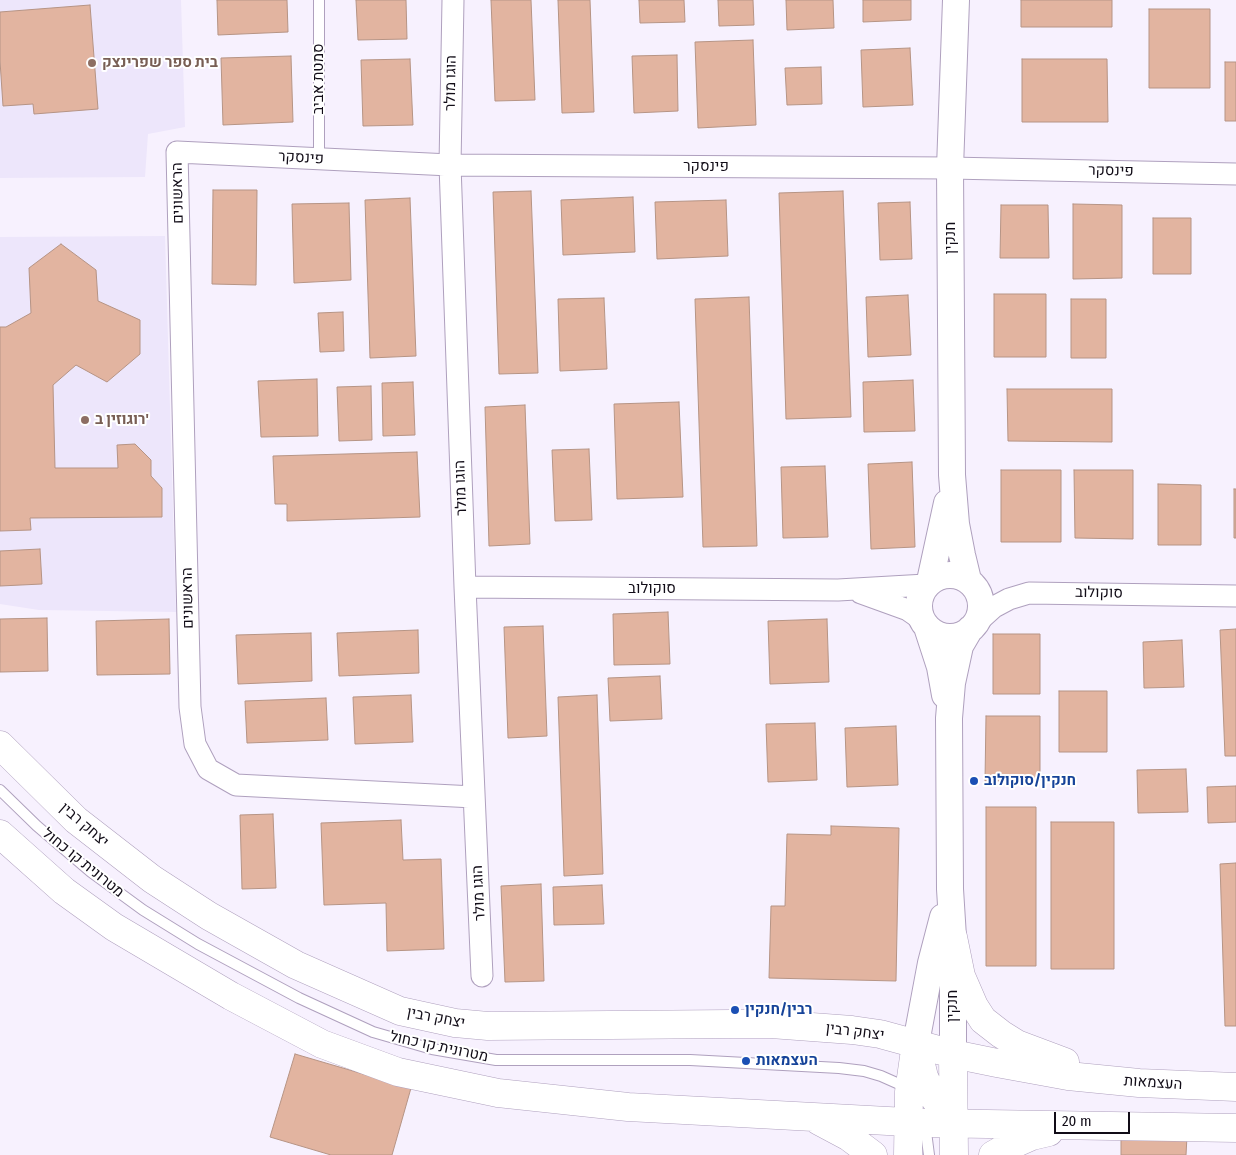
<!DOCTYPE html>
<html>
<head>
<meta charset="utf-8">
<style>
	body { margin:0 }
	#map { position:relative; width:1236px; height:1155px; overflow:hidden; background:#f7f1fe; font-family:"Fira Sans Condensed",sans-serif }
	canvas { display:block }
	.scale { position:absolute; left:1054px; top:1112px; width:76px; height:22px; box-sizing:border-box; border:2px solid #110c17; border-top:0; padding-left:6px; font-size:15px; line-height:18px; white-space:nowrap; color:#110c17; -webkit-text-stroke:4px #fff; paint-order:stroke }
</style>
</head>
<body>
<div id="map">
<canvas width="1236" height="1155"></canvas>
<div class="scale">20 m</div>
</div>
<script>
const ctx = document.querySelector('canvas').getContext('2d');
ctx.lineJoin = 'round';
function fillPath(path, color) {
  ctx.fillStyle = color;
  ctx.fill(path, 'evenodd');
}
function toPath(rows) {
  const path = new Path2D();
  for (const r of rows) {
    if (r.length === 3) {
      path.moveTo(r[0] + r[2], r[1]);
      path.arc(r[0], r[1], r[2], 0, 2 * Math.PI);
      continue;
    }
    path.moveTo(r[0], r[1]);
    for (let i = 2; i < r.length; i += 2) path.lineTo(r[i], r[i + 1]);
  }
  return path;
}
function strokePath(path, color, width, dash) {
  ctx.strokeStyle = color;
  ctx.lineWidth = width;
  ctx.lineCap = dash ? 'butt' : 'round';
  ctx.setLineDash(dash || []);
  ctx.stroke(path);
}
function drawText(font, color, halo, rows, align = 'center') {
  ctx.font = font + ' "Fira Sans Condensed",Heebo,sans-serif';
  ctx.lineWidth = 4;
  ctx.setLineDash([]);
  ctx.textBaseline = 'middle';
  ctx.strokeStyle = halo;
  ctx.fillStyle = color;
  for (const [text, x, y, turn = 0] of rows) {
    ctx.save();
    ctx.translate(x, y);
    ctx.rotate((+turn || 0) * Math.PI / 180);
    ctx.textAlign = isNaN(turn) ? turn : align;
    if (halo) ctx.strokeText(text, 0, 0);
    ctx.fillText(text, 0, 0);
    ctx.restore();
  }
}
fillPath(toPath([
	[0,0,181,0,185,127,148,134,145,177,0,178],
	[165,236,176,612,39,610,0,604,0,237]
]), '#ede6fb');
const building = toPath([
	[217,0,287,0,288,32,218,35,217,0],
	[356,0,406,0,407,39,358,40,356,0],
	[491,0,531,0,535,100,495,101,491,0],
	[558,0,590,0,594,112,562,113,558,0],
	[639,0,684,0,685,22,640,23,639,0],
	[718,0,753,0,754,25,719,26,718,0],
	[786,0,833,0,834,28,787,30,786,0],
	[863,0,911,0,911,20,863,22,863,0],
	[1021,0,1112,0,1112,27,1021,27,1021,0],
	[90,5,98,109,34,114,33,104,3,106,0,61,0,12,90,5],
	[1149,9,1210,9,1210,88,1149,88,1149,9],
	[753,40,756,125,698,128,695,42,753,40],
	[910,48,913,105,863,107,861,50,910,48],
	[677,55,678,111,634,113,632,56,677,55],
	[291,56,293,122,223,125,221,58,291,56],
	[410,59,413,125,363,126,361,60,410,59],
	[1022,59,1107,59,1108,122,1022,122,1022,59],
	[1225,62,1236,62,1236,121,1225,121,1225,62],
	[821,67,822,104,787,105,785,68,821,67],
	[213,190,257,190,256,285,212,284,213,190],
	[531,191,538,373,499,374,493,192,531,191],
	[843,191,851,417,786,419,779,193,843,191],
	[633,197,635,252,563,255,561,200,633,197],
	[410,198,416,356,370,358,365,200,410,198],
	[726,200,728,256,657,259,655,202,726,200],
	[910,202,912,259,880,260,878,203,910,202],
	[349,203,351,280,294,283,292,204,349,203],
	[1073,204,1122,205,1122,278,1073,279,1073,204],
	[1001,205,1048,205,1049,258,1000,258,1001,205],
	[1153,218,1191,218,1191,274,1153,274,1153,218],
	[61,244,96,270,98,301,140,320,140,354,107,382,76,365,53,385,55,468,118,468,117,445,135,444,151,460,151,476,162,488,162,517,30,518,31,530,0,531,0,327,6,327,31,313,29,268,61,244],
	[994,294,1046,294,1046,357,994,357,994,294],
	[908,295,911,355,868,357,866,297,908,295],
	[749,297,757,546,703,547,695,299,749,297],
	[604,298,607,369,560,371,558,299,604,298],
	[1071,299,1106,299,1106,358,1071,358,1071,299],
	[343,312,344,351,320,352,318,313,343,312],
	[317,379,318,436,261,437,258,381,317,379],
	[913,380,915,431,864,432,863,382,913,380],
	[413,382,415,435,383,436,382,383,413,382],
	[371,386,372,440,339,441,337,387,371,386],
	[1007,389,1112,389,1112,442,1008,441,1007,389],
	[679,402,683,497,617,499,614,404,679,402],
	[525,405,530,544,489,546,485,407,525,405],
	[589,449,592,520,555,521,552,450,589,449],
	[417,452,420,517,287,521,287,504,275,504,273,456,417,452],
	[912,462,915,547,871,549,868,464,912,462],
	[825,466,828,537,783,538,781,467,825,466],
	[1001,470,1061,470,1061,542,1001,542,1001,470],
	[1074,470,1133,470,1133,539,1075,538,1074,470],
	[1158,484,1201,485,1201,545,1158,545,1158,484],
	[1234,489,1236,489,1236,538,1234,538,1234,489],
	[40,549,42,584,0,586,0,551,40,549],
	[668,612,670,664,614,665,613,614,668,612],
	[47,618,48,671,0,672,0,619,47,618],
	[169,619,170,674,97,675,96,621,169,619],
	[827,619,829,682,770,684,768,621,827,619],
	[543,626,547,736,508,738,504,627,543,626],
	[1236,629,1236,756,1225,756,1220,630,1236,629],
	[418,630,419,673,339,676,337,633,418,630],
	[311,633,312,681,238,684,236,635,311,633],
	[993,634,1040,634,1040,694,993,694,993,634],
	[1182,640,1184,687,1144,688,1143,642,1182,640],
	[660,676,662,719,610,721,608,678,660,676],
	[1059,691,1107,691,1107,752,1059,752,1059,691],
	[411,695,413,742,355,744,353,697,411,695],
	[597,695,603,874,564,876,558,697,597,695],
	[326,698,328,740,247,743,245,701,326,698],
	[986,716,1040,716,1040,781,985,781,986,716],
	[815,723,817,780,768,782,766,724,815,723],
	[896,726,898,785,847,787,845,728,896,726],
	[1186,769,1188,812,1138,813,1137,770,1186,769],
	[1236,786,1236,822,1208,823,1207,787,1236,786],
	[986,807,1036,807,1036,966,986,966,986,807],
	[273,814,276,888,242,889,240,815,273,814],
	[401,820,403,860,441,859,444,949,387,951,386,903,324,905,321,823,401,820],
	[1051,822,1114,822,1114,969,1051,969,1051,822],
	[831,826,899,828,896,981,769,978,771,906,785,906,787,834,831,835,831,826],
	[1236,863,1236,1026,1225,1026,1220,864,1236,863],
	[541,884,544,981,505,982,501,886,541,884],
	[602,885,604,924,554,925,553,887,602,885],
	[295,1054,411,1088,392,1155,331,1155,270,1137,295,1054],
	[1121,1135,1187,1136,1186,1155,1121,1155,1121,1135]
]);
fillPath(building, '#e2b4a0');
strokePath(building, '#b69485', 1);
const service = toPath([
	[319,159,319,0],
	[0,790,37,826,91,872,143,910,198,944,299,998,373,1032,432,1049,496,1060,690,1060,839,1068,864,1071,881,1076,899,1084,906,1090],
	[925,1124,929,1155]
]);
const minor = toPath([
	[453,0,450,165,465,587,482,976],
	[465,587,838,590,926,585],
	[861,593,908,610,921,619],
	[973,626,994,607,1009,599,1029,593,1236,596],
	[474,797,236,785,208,769,195,744,190,707,177,152,450,165,950,168,1236,174]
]);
const tertiary = toPath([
	[956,0,950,168,952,475,956,524,962,555,968,580],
	[950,606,31],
	[930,581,947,503],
	[927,627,940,667,945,695],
	[916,1043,931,963,943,917],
	[953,1054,953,937,950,889,949,718,952,683,960,646,970,629]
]);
const primary = toPath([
	[0,745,76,820,152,879,209,916,296,965,400,1011,455,1023,488,1026,732,1024,771,1024,852,1030,880,1034,953,1054,997,1063,1068,1076,1139,1083,1236,1087],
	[0,834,64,891,114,927,231,996,322,1044,398,1072,498,1093,628,1107,925,1123,1236,1128],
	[953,937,961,976,974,1006,983,1020,1001,1034,1017,1044,1065,1062],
	[918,1052,924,1077,933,1096,953,1124],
	[953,1054,954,1155],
	[819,1121,849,1137,873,1155],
	[908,1155,909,1092,916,1043],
	[993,1155,1007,1147,1032,1136,1049,1132]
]);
strokePath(service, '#afa0be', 12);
strokePath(minor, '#afa0be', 23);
strokePath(tertiary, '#afa0be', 28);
strokePath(primary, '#afa0be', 29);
strokePath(service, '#fff', 10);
strokePath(minor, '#fff', 21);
strokePath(tertiary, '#fff', 26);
strokePath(primary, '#fff', 28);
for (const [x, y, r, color] of [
	[92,63,5,"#8d6e63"],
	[85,420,5,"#8d6e63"],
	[974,781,5,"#1a4fb4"],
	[735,1010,5,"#1a4fb4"],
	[746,1061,5,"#1a4fb4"]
]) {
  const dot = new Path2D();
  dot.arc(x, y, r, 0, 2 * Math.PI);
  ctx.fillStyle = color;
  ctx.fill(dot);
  strokePath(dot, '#fff', 2);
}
drawText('bold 15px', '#785e54', '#fff', [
	["בית ספר שפרינצק",102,63],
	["רוגוזין ב'",95,420]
], 'left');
drawText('15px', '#110c17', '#fff', [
	["סמטת אביב",319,79,-90],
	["הוגו מולר",451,83,-89],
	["פינסקר",301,158,3],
	["פינסקר",706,167],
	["פינסקר",1111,171,1],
	["הראשונים",178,193,-91],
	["חנקין",951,238,-90],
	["הוגו מולר",461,488,-92],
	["סוקולוב",652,589],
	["סוקולוב",1099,593,1],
	["הראשונים",188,598,-91],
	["יצחק רבין",84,825,41],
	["מטרונית קו כחול",83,863,39],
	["הוגו מולר",479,893,-93],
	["חנקין",953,1006,-90],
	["יצחק רבין",436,1018,11],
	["יצחק רבין",855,1032,7],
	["מטרונית קו כחול",439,1047,12],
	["העצמאות",1153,1083,4]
]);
drawText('bold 15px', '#164399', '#fff', [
	["חנקין/סוקולוב",984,781],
	["רבין/חנקין",745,1010],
	["העצמאות",756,1061]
], 'left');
</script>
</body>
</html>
